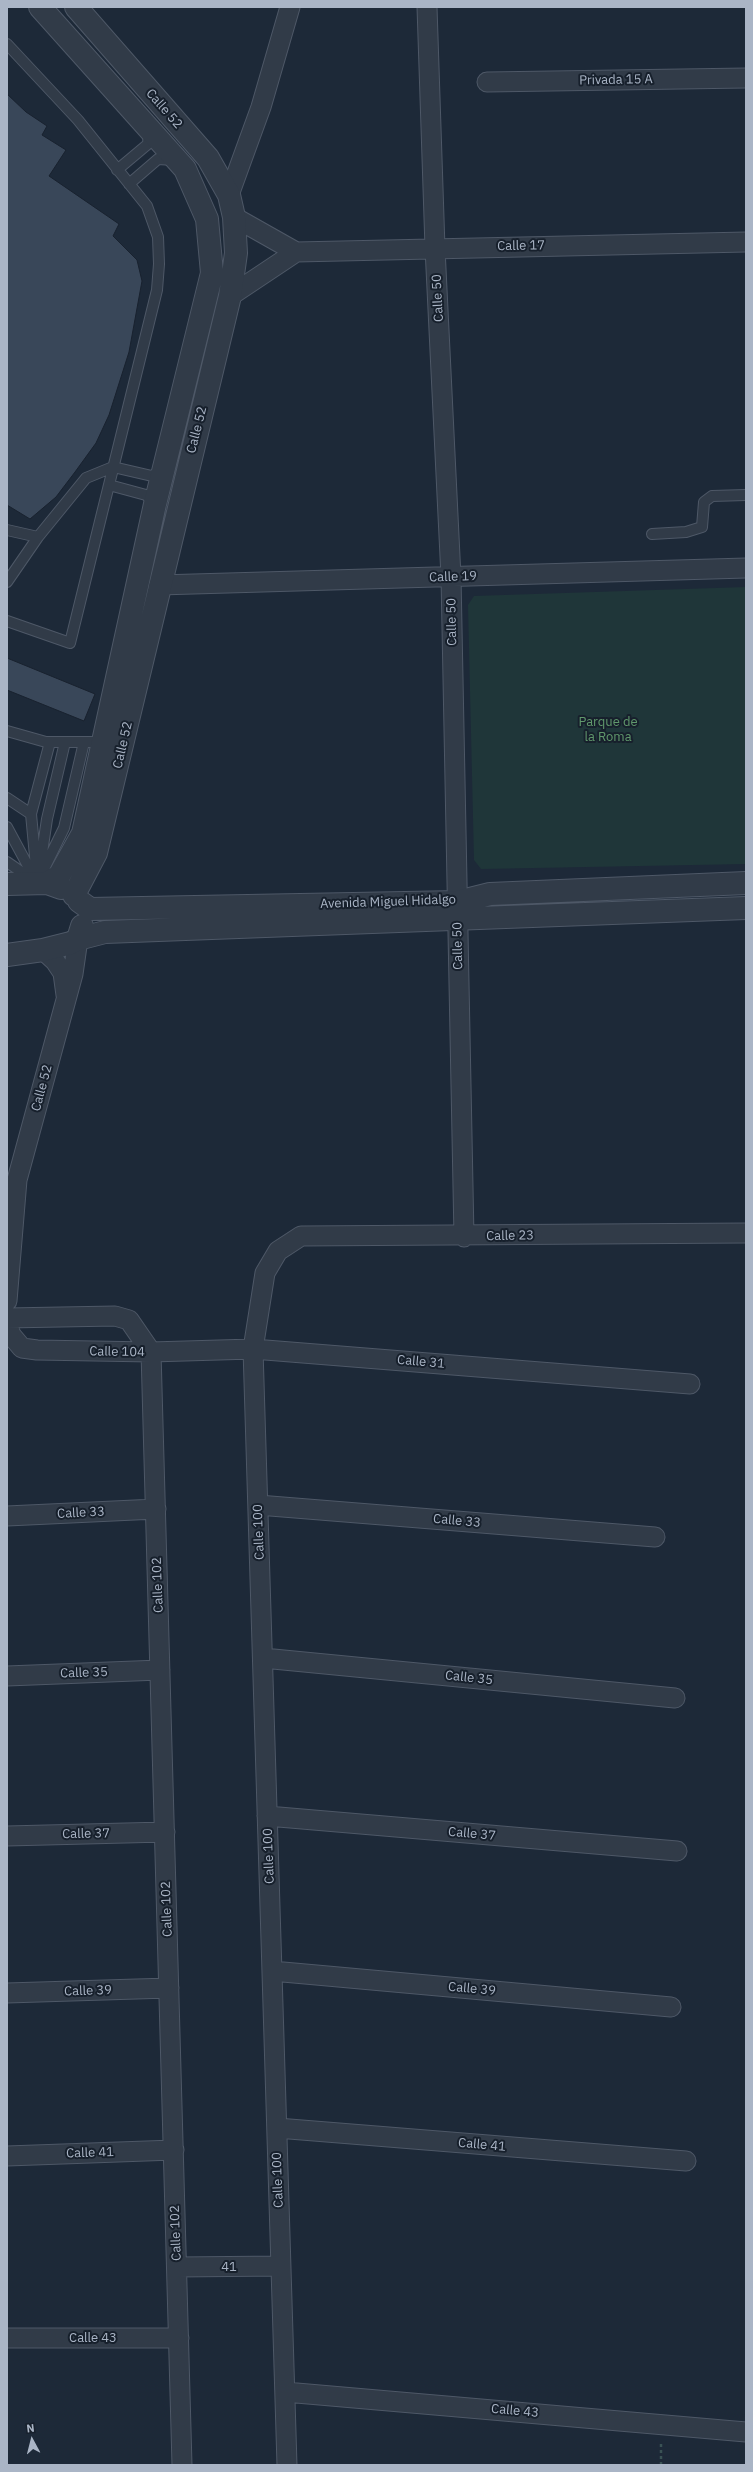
<!DOCTYPE html>
<html>
<head>
<meta charset="utf-8">
<style>
	body { margin:0 }
	#map { position:relative; width:753px; height:2472px; overflow:hidden; background:#1d2938; font-family:"IBM Plex Sans",sans-serif }
	canvas { display:block }
	.frame { position:absolute; inset:0; border:8px solid #aab5c6; pointer-events:none }
	.north { position:absolute; left:12px; top:2420px; width:40px; height:40px; -webkit-text-stroke:3px #17202c; paint-order:stroke; rotate:353deg; font-size:11px; font-weight:700; line-height:16px; text-align:center; color:#aab5c6 }
	.north::after { content:''; display:block; margin:auto; width:14px; height:18px; background:#aab5c6; clip-path:polygon(50% 0,100% 100%,50% 72%,0 100%) }
</style>
</head>
<body>
<div id="map">
<canvas width="753" height="2472"></canvas>
<div class="frame"></div>
<div class="north">N</div>
</div>
<script>
const ctx = document.querySelector('canvas').getContext('2d');
ctx.lineJoin = 'round';
function fillPath(path, color) {
  ctx.fillStyle = color;
  ctx.fill(path, 'evenodd');
}
function toPath(rows) {
  const path = new Path2D();
  for (const r of rows) {
    path.moveTo(r[0], r[1]);
    for (let i = 2; i < r.length; i += 2) path.lineTo(r[i], r[i + 1]);
  }
  return path;
}
function strokePath(path, color, width, dash) {
  ctx.strokeStyle = color;
  ctx.lineWidth = width;
  ctx.lineCap = dash ? 'butt' : 'round';
  ctx.setLineDash(dash || []);
  ctx.stroke(path);
}
function drawText(font, color, halo, rows, align = 'center') {
  ctx.font = font + ' "IBM Plex Sans",sans-serif';
  ctx.lineWidth = 4;
  ctx.setLineDash([]);
  ctx.textBaseline = 'middle';
  ctx.strokeStyle = halo;
  ctx.fillStyle = color;
  for (const [text, x, y, turn = 0] of rows) {
    ctx.save();
    ctx.translate(x, y);
    ctx.rotate((+turn || 0) * Math.PI / 180);
    ctx.textAlign = isNaN(turn) ? turn : align;
    if (halo) ctx.strokeText(text, 0, 0);
    ctx.fillText(text, 0, 0);
    ctx.restore();
  }
}
fillPath(toPath([
	[746,587,746,864,481,869,474,860,468,605,474,596]
]), '#1f3639');
const building = toPath([
	[7,94,26,112,47,126,42,135,66,150,49,176,119,224,113,236,137,260,142,281,129,352,109,415,96,443,75,472,56,497,30,519,7,505,7,94],
	[7,658,95,694,84,721,7,690,7,658]
]);
fillPath(building, '#394759');
strokePath(building, '#19222f', 1);
const service = toPath([
	[7,44,78,120,147,206,158,237,159,264,157,290,70,643,7,621],
	[117,170,148,144,149,131],
	[129,184,158,159,174,160],
	[109,485,146,495,155,504],
	[7,530,38,537],
	[652,534,686,532,702,527,704,502,712,496,746,495],
	[7,582,38,537,86,478,113,467,152,476,163,470],
	[7,731,46,742,101,742],
	[7,798,31,814,50,742],
	[31,814,36,867],
	[7,827,35,879],
	[7,862,33,880],
	[39,873,47,819,65,742],
	[37,883,64,828,84,742]
]);
const minor = toPath([
	[427,7,435,248,451,577,464,1237],
	[487,82,746,78],
	[229,195,261,107,290,7],
	[234,217,296,252,746,242],
	[230,296,296,252],
	[159,585,746,568],
	[43,950,55,961,63,973,66,995],
	[7,1301,17,1180,73,974,78,939],
	[7,1318,115,1316,129,1320,151,1352,182,2465],
	[7,1322,11,1335,22,1348,37,1350,151,1352,253,1349,690,1384],
	[258,1505,655,1537],
	[7,1516,156,1509],
	[263,1658,675,1698],
	[7,1676,160,1670],
	[267,1816,677,1851],
	[7,1836,165,1832],
	[272,1971,671,2007],
	[7,1993,169,1988],
	[277,2128,686,2161],
	[7,2156,174,2150],
	[177,2267,281,2266],
	[7,2338,179,2338],
	[285,2392,746,2432],
	[287,2465,253,1349,265,1273,278,1251,301,1236,746,1233]
]);
const tertiary = toPath([
	[40,7,185,169,207,219,212,273,155,504,83,833,59,876,47,883],
	[7,884,47,883,61,888],
	[74,895,96,853,230,296,236,253,234,217,229,195,208,158,76,7],
	[79,901,90,909,458,902,490,894,746,883],
	[78,939,105,932,746,908],
	[7,955,43,950,71,943,78,939,82,926]
]);
strokePath(service, '#4e5867', 12);
strokePath(minor, '#4e5867', 21);
strokePath(tertiary, '#4e5867', 24);
strokePath(toPath([
	[661,2444,661,2465]
]), '#3a5254', 2.5, [3, 3]);
strokePath(service, '#313b48', 10);
strokePath(minor, '#313b48', 19);
strokePath(tertiary, '#313b48', 22);
drawText('13px', '#aab5c6', '#17202c', [
	["Privada 15 A",616,80,-1],
	["Calle 52",164,109,49],
	["Calle 17",521,246,-1],
	["Calle 50",438,298,-93],
	["Calle 52",197,430,-76],
	["Calle 19",453,577,-2],
	["Calle 50",452,622,-91],
	["Calle 52",123,745,-77],
	["Avenida Miguel Hidalgo",388,902,-2],
	["Calle 50",458,946,-91],
	["Calle 52",42,1088,-75],
	["Calle 23",510,1236,-1],
	["Calle 104",117,1352,1],
	["Calle 31",421,1362,5],
	["Calle 33",81,1513,-3],
	["Calle 33",457,1521,5],
	["Calle 100",259,1532,-92],
	["Calle 102",158,1585,-92],
	["Calle 35",84,1673,-2],
	["Calle 35",469,1678,6],
	["Calle 37",86,1834,-1],
	["Calle 37",472,1834,5],
	["Calle 100",269,1856,-92],
	["Calle 102",167,1909,-92],
	["Calle 39",472,1989,5],
	["Calle 39",88,1991,-2],
	["Calle 41",482,2145,5],
	["Calle 41",90,2153,-2],
	["Calle 100",278,2180,-92],
	["Calle 102",176,2233,-92],
	["41",229,2267],
	["Calle 43",93,2338],
	["Calle 43",515,2411,5]
]);
drawText('13px', '#60986c', '#17202c', [
	["Parque de",608,722],
	["la Roma",608,737]
]);
</script>
</body>
</html>
